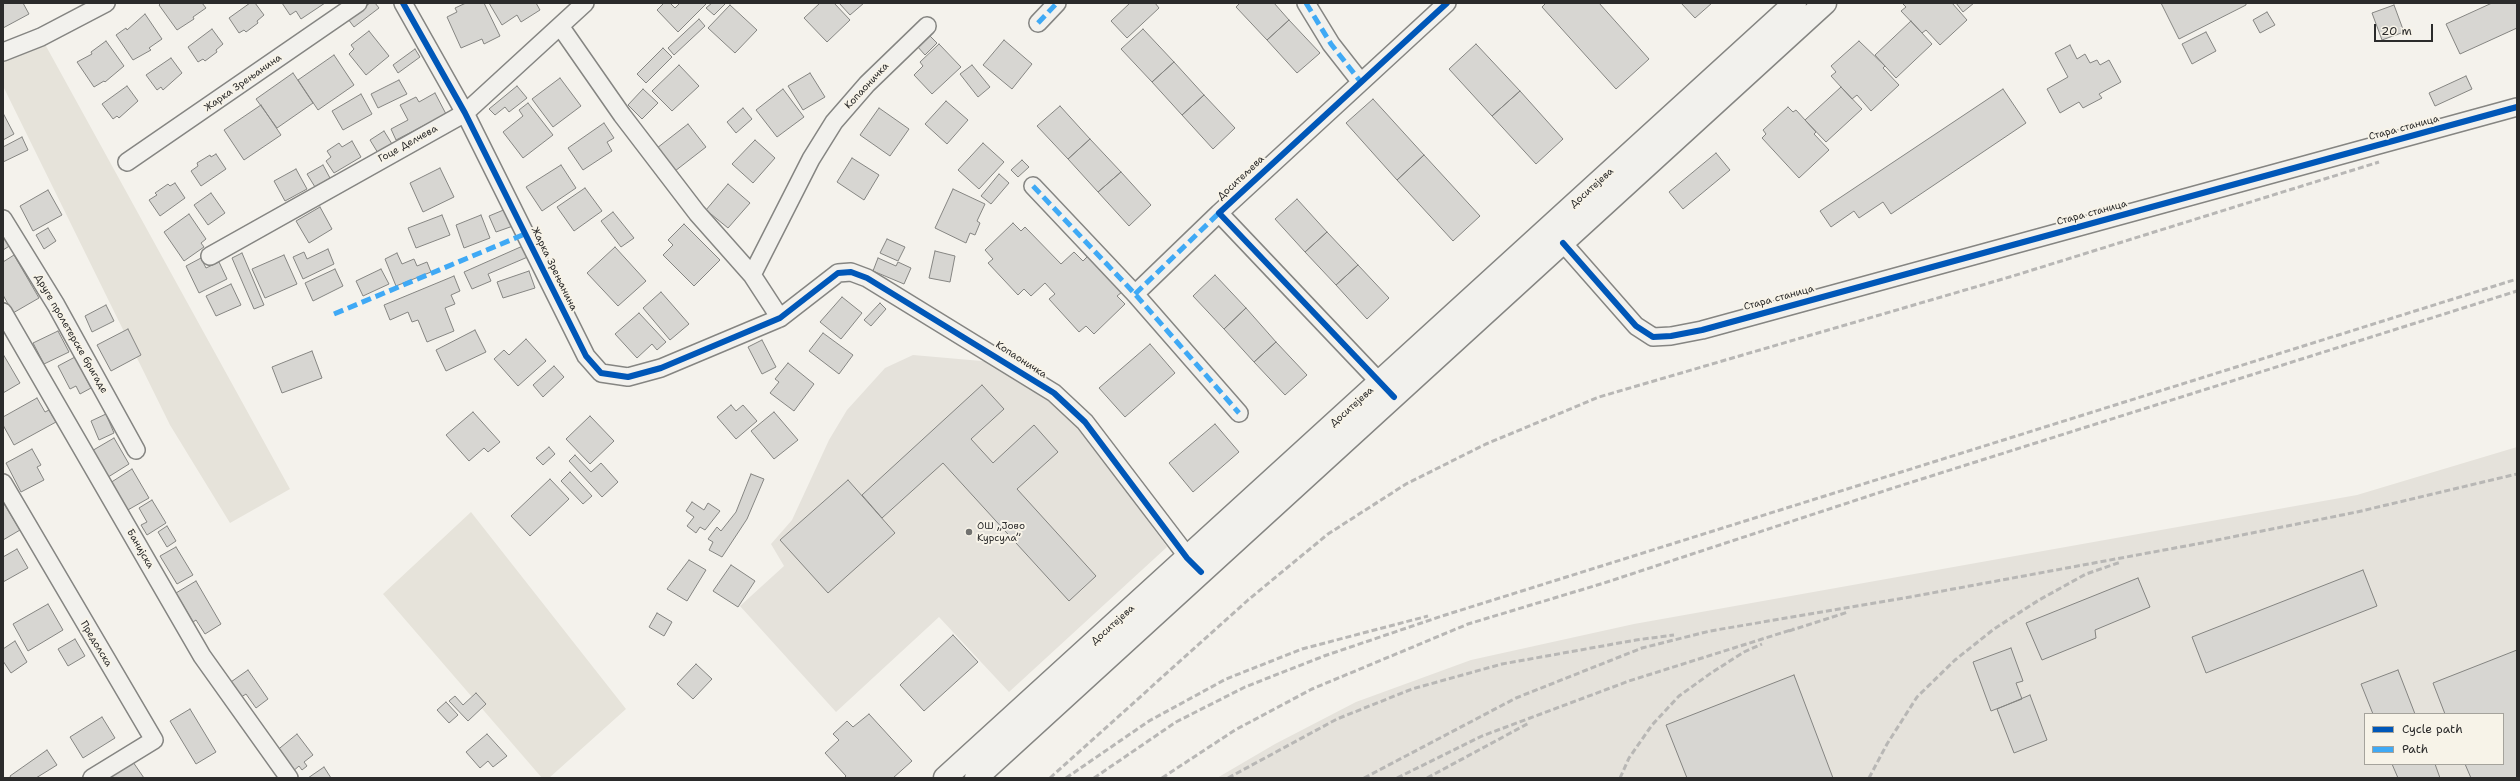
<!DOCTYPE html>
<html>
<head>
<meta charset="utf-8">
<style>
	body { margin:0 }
	#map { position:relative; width:2520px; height:781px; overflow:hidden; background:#f4f2ec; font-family:"Shantell Sans",sans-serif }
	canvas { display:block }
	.frame { position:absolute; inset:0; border:4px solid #2b2b2b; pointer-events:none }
	.legend { position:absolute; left:2364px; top:713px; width:140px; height:52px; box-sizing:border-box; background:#f7f3e8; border:1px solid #a5a39c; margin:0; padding:5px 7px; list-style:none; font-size:12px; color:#2b2b2b }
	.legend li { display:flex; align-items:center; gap:8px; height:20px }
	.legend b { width:20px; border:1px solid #a5a39c }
	.scale { position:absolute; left:2374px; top:24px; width:59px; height:18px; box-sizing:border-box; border:2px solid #2b2b2b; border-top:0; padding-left:5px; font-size:12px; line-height:14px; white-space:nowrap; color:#2b2b2b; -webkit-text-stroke:3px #f7f3e8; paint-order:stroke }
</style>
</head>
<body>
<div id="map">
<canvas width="2520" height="781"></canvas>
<div class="frame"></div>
<ul class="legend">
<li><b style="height:5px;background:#0057b8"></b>Cycle path</li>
<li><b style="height:5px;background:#3fa9f5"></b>Path</li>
</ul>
<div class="scale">20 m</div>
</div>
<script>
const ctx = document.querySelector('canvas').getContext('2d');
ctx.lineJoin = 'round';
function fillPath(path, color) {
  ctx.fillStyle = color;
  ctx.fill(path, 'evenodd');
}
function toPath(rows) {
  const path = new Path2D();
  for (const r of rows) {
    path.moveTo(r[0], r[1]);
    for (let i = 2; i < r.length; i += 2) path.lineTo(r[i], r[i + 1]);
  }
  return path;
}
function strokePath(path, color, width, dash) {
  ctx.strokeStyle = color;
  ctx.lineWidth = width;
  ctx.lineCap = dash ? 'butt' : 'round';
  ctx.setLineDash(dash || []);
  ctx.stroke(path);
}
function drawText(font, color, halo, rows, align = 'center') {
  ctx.font = font + ' "Shantell Sans",sans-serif';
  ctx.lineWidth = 4;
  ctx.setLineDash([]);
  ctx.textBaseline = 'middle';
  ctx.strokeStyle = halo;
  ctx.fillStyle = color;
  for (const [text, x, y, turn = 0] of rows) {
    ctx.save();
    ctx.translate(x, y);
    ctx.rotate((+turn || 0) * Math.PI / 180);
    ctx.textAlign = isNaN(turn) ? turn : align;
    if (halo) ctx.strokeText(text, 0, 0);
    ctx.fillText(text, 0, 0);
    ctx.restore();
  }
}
fillPath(toPath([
	[913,355,993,362,1051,400,1080,428,1167,547,1009,692,939,617,836,712,740,606,784,566,771,544,792,520,829,440,847,410,885,368],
	[2517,447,2517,778,1217,778,1275,744,1356,702,1471,660,1634,624,2357,495],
	[2365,714,2503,714,2503,764,2365,764]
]), '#e5e2db');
fillPath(toPath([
	[41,37,290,489,230,523,170,425,3,86,3,52],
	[471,512,626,709,549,778,542,778,383,594]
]), '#e6e3da');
const building = toPath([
	[3,3,23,3,29,14,3,28,3,3],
	[161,3,202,3,206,8,193,17,194,19,177,30,159,5,161,3],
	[250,3,255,3,264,15,257,21,258,23,246,32,244,30,239,33,229,18,250,3],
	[282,3,325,3,301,19,296,11,290,15,282,3],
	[370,3,375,3,379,8,354,27,348,19,370,3],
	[466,3,484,3,500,36,484,44,482,39,461,48,447,17,457,12,455,8,466,3],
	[489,3,536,3,540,10,521,22,517,15,502,25,489,3],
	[664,3,670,3,675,8,680,3,707,3,678,32,657,10,664,3],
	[712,3,726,3,714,15,706,8,712,3],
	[820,3,834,3,850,20,827,42,804,18,820,3],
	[839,3,864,3,850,15,839,3],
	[1130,3,1155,3,1159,8,1127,38,1111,21,1130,3],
	[1240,3,1274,3,1289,20,1267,40,1236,7,1240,3],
	[1546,3,1599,3,1649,59,1616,89,1542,7,1546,3],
	[1681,3,1712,3,1695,18,1681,3],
	[1902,3,1952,3,1967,20,1940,45,1926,30,1922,33,1901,11,1906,7,1902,3],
	[1956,3,1974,3,1963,12,1956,3],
	[2161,3,2246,3,2246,5,2179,39,2161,3],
	[2492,3,2517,3,2517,28,2460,54,2446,24,2492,3],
	[730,5,757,30,735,53,708,28,730,5],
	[2394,5,2404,32,2382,40,2372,13,2394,5],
	[2267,12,2275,25,2260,33,2253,20,2267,12],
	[145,14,162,39,149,48,151,50,133,60,116,35,126,28,127,30,145,14],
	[699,19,705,26,674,55,668,48,699,19],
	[1289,20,1320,53,1297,73,1267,40,1289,20],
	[1911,21,1932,44,1896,78,1875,55,1911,21],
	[212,29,223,44,216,50,217,52,205,61,203,59,198,62,188,47,212,29],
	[1143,29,1174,62,1152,82,1121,49,1143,29],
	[369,31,389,56,366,75,349,54,354,49,351,45,369,31],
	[2206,32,2216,51,2192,64,2182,44,2206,32],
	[929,35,937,43,925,55,917,46,929,35],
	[1004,40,1032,64,1012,89,983,65,1004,40],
	[106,41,124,66,105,82,104,81,94,87,77,62,92,54,91,52,106,41],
	[1859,41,1885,66,1883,68,1899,85,1871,111,1857,95,1852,99,1831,76,1836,72,1831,66,1859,41],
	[939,44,961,67,932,94,914,75,923,66,920,62,939,44],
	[1476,44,1520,91,1492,116,1449,69,1476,44],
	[2070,45,2077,59,2085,54,2090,63,2097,60,2100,65,2109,60,2121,82,2099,94,2102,98,2083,108,2079,102,2060,113,2047,89,2068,77,2055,53,2070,45],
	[663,48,672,57,646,83,637,74,663,48],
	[415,49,420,57,398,73,393,65,415,49],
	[334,55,354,85,318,110,298,80,334,55],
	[171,58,182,73,163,90,161,87,157,90,146,75,171,58],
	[1174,62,1204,95,1182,115,1152,82,1174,62],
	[679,65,699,86,672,111,652,91,679,65],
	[972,65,990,87,978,97,960,74,972,65],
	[293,73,313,103,277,128,256,99,293,73],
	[810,73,825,97,803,110,788,86,810,73],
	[2466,76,2472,89,2435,106,2429,93,2466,76],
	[560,78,581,106,553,127,532,99,560,78],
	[399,80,407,94,378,108,371,94,399,80],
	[127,86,138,101,119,118,117,116,113,119,102,104,127,86],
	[517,86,527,98,509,112,505,107,495,115,489,109,517,86],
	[1841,87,1862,109,1826,142,1805,120,1841,87],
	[643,89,658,103,642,119,628,105,643,89],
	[783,89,804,117,777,137,756,110,783,89],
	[2003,89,2026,123,1891,214,1883,202,1859,218,1854,211,1831,227,1820,211,2003,89],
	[1520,91,1563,139,1536,164,1492,116,1520,91],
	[435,93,446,114,396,140,391,129,408,120,400,105,416,97,419,102,435,93],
	[361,94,372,114,343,130,332,111,361,94],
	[1204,95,1235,128,1213,149,1182,115,1204,95],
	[1373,99,1424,155,1397,180,1346,123,1373,99],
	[946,101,968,120,947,144,925,124,946,101],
	[528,103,553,135,523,158,503,132,523,116,519,110,528,103],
	[261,105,281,135,244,160,224,130,261,105],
	[1060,106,1090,139,1068,159,1037,126,1060,106],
	[1788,107,1793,112,1796,110,1816,132,1814,134,1829,150,1799,178,1762,138,1766,134,1763,130,1788,107],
	[743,108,752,119,736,133,727,122,743,108],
	[879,108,909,129,890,156,860,135,879,108],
	[3,113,14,134,3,140,3,113],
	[604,123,614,138,607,142,612,151,583,170,568,148,604,123],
	[688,124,706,147,675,171,657,148,688,124],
	[384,131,392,144,378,153,370,140,384,131],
	[22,137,28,150,3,162,3,147,22,137],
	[1090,139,1121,172,1098,192,1068,159,1090,139],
	[755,140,775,158,753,183,732,164,755,140],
	[352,141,361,157,334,173,326,161,331,157,327,151,339,143,342,147,352,141],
	[983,143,1004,162,979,189,958,170,983,143],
	[1716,153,1730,170,1683,209,1669,192,1716,153],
	[216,154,226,169,201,186,191,171,198,166,197,163,210,155,211,157,216,154],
	[1424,155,1480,216,1453,241,1397,180,1424,155],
	[852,158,879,175,864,200,837,182,852,158],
	[1022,160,1029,167,1018,177,1011,170,1022,160],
	[323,165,330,178,315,187,307,174,323,165],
	[561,165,576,188,542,211,526,187,561,165],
	[440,168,454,197,423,212,410,183,440,168],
	[296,169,307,189,285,201,274,181,296,169],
	[1121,172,1151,205,1129,226,1098,192,1121,172],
	[999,174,1009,183,991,204,981,196,999,174],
	[175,183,185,198,160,216,149,200,157,195,155,193,168,184,170,186,175,183],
	[728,184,750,203,728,228,706,210,728,184],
	[585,188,602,211,574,231,557,207,585,188],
	[953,189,985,204,977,221,980,223,975,235,970,233,966,243,935,228,953,189],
	[48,190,62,215,33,231,20,206,48,190],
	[211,193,225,213,208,225,194,205,211,193],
	[1297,199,1327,232,1305,252,1275,219,1297,199],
	[320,207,332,229,309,243,296,221,320,207],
	[506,209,513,226,496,232,489,216,506,209],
	[613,212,634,238,621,247,601,221,613,212],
	[189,214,206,239,201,243,204,247,184,261,164,232,189,214],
	[442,215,450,235,416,248,408,228,442,215],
	[481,215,490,238,464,248,456,225,481,215],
	[1013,223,1021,231,1025,227,1061,264,1074,252,1083,261,1088,256,1122,292,1117,296,1125,304,1094,334,1086,326,1079,332,1049,299,1055,294,1045,283,1031,296,1024,289,1018,295,988,263,993,259,985,250,1013,223],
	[684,224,720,260,694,286,663,255,673,245,668,240,684,224],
	[48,228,56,241,44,249,36,235,48,228],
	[3,232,11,245,3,250,3,232],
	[1327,232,1358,265,1336,285,1305,252,1327,232],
	[887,239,905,247,898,261,880,253,887,239],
	[525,245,530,256,488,274,491,281,472,289,464,272,525,245],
	[615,247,646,281,618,306,587,273,615,247],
	[328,249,334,264,303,279,293,257,304,252,307,259,328,249],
	[935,251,955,256,950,282,929,278,935,251],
	[242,253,264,305,254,309,232,258,242,253],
	[397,253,402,264,414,259,417,266,427,262,431,272,396,286,385,259,397,253],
	[14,255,39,298,13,313,3,295,3,262,14,255],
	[284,255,297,284,265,298,252,269,284,255],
	[201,258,206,268,219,262,227,279,199,293,186,266,201,258],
	[878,258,896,266,898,262,911,268,904,284,873,271,878,258],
	[1358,265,1389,298,1367,319,1336,285,1358,265],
	[335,269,343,286,313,301,305,283,335,269],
	[381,269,389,284,363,296,356,281,381,269],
	[529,271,535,288,503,298,497,282,529,271],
	[1215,275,1246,308,1224,329,1193,296,1215,275],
	[454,276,460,291,451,295,455,304,445,308,454,331,427,342,418,320,412,322,408,312,390,320,384,305,454,276],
	[231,284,241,305,216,316,206,296,231,284],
	[661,292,689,324,670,340,643,308,661,292],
	[842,297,862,313,841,339,820,322,842,297],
	[880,303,886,309,871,326,864,320,880,303],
	[106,305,114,321,92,332,85,316,106,305],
	[1246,308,1276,342,1254,362,1224,329,1246,308],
	[639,313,666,342,657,350,652,344,637,358,615,334,639,313],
	[128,329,141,355,111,371,97,345,128,329],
	[475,330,486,352,446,371,436,350,475,330],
	[58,331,69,352,44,364,33,343,58,331],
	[823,333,853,355,839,374,809,351,823,333],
	[526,339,546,361,518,386,494,359,504,350,509,355,526,339],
	[762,340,776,367,762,374,748,347,762,340],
	[1276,342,1307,375,1285,395,1254,362,1276,342],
	[1150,344,1175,373,1125,417,1099,388,1150,344],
	[312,351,322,378,282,393,272,367,312,351],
	[3,354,20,383,3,393,3,354],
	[75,357,91,388,80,394,76,386,70,389,58,366,75,357],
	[788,363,814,384,794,411,770,393,779,382,775,379,788,363],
	[554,366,564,377,543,397,533,385,554,366],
	[982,385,1004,409,971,439,993,463,1034,425,1058,452,1017,489,1096,576,1069,601,943,463,882,518,862,495,982,385],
	[37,398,45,412,49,410,56,422,14,445,3,425,3,417,37,398],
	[731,405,736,411,743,405,757,421,736,439,717,417,731,405],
	[473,412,500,442,488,452,484,448,469,461,446,435,473,412],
	[774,412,798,440,774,459,751,431,774,412],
	[106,414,114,433,99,440,91,421,106,414],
	[590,416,614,441,590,464,566,439,590,416],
	[1215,424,1239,452,1193,492,1169,463,1215,424],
	[114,438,129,464,105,479,90,452,114,438],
	[549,447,555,454,543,465,536,458,549,447],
	[32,449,41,465,37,467,44,480,21,492,6,463,32,449],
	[575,455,591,472,601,463,618,482,602,497,569,461,575,455],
	[132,469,149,498,126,511,110,483,132,469],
	[570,472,592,496,583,504,561,481,570,472],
	[751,474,764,479,747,519,722,557,709,550,713,542,708,539,717,527,721,531,736,512,751,474],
	[550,479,569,499,530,536,511,516,550,479],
	[848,480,895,533,828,593,780,540,848,480],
	[152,500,166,523,147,535,141,525,147,522,139,508,152,500],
	[3,502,20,530,3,540,3,502],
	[692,502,704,510,708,503,720,511,705,530,700,527,696,533,687,526,694,517,686,511,692,502],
	[167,526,176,541,167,547,158,532,167,526],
	[176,547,193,575,177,584,160,556,176,547],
	[17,549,28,568,3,582,3,557,17,549],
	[689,560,706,570,687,601,667,589,689,560],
	[731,565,755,581,738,607,713,591,731,565],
	[2363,570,2377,606,2206,673,2192,637,2363,570],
	[2138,578,2150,607,2095,630,2096,638,2042,660,2026,623,2138,578],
	[196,581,221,624,205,634,196,620,193,622,176,593,196,581],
	[48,604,63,630,28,651,13,624,48,604],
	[657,613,672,622,664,636,649,627,657,613],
	[953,635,978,662,924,711,900,685,953,635],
	[75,639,85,656,68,666,58,649,75,639],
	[15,641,27,662,11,673,3,661,3,649,15,641],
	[2011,648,2023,681,2016,683,2022,699,1991,711,1973,662,2011,648],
	[2517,650,2517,778,2471,778,2465,764,2503,764,2503,714,2445,714,2433,683,2517,650],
	[696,664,712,679,693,699,677,684,696,664],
	[248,670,268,699,256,708,246,694,238,699,228,684,248,670],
	[2398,670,2415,714,2373,714,2361,684,2398,670],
	[1794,675,1833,778,1687,778,1666,725,1794,675],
	[476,693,486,704,468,721,449,701,455,696,463,705,476,693],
	[2030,695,2047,740,2014,753,1997,709,2030,695],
	[446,702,458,715,449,723,437,710,446,702],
	[190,709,216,752,196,764,170,721,190,709],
	[869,714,912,761,893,778,844,778,846,776,825,753,839,740,833,734,847,721,853,727,869,714],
	[102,717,115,738,83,758,70,737,102,717],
	[297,734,313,755,304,762,307,766,302,770,299,766,292,772,275,752,297,734],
	[487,734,507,756,493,767,488,761,480,768,466,752,487,734],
	[47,750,57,765,36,778,11,778,10,776,47,750],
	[133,762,144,778,108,778,133,762],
	[2392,764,2435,764,2440,778,2398,778,2392,764],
	[324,767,331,778,308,778,324,767]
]);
fillPath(building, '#d7d6d2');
strokePath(building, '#858582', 1);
const minor = toPath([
	[403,3,465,113,586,356,601,373,628,377,661,368,780,318,838,273,851,272,867,278,1054,393,1085,422,1194,565],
	[1306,3,1331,44,1360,81],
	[1038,23,1057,3],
	[560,26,622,115,697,213,752,275],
	[3,52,41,37,106,3],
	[127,162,358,3],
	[1033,186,1135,294,1239,413],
	[3,219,56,305,136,450],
	[1563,243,1636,326,1653,337,1671,336,1702,330,2517,107],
	[210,256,465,113,585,3],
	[1135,294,1219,213],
	[3,312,202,656,289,778],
	[780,318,752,275,811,159,834,122,867,84,927,26],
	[1388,391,1219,213,1447,3],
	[3,483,154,740,92,778]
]);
const primary = toPath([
	[945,778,1795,3],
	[976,778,1825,3]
]);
strokePath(minor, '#858582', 20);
strokePath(primary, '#858582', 25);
strokePath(minor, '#f2f1ed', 17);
strokePath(primary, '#f2f1ed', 22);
strokePath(toPath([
	[1789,631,1848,612],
	[1050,778,1248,600,1328,534,1406,484,1486,444,1599,397,2013,276,2379,162],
	[1066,778,1149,721,1226,679,1302,649,1428,616],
	[1094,778,1176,722,1245,687,1324,656,1442,616,2517,279],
	[1162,778,1235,730,1312,689,1468,624,1604,583,1890,489,2517,291],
	[1228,778,1337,719,1412,689,1502,664,1636,640,1674,635],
	[1364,778,1516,698,1642,648,1710,631,1910,597,2202,543,2357,512,2517,474],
	[1397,778,1482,736,1629,681,1794,629],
	[1427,778,1529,723],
	[1620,778,1629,758,1652,725,1679,696,1711,673,1744,652,1762,644],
	[1869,778,1887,744,1917,697,1955,660,1994,629,2039,600,2086,574,2121,562]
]), '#b8b7b5', 3, [6, 3]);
strokePath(toPath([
	[1306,3,1331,44,1360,81],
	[1038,23,1057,3],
	[1033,186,1135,294,1239,413],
	[1135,294,1219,213],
	[334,314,525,234]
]), '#3fa9f5', 5, [10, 5]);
strokePath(toPath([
	[403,3,465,113,586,356,601,373,628,377,661,368,780,318,838,273,851,272,867,278,1054,393,1085,422,1187,558,1201,572],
	[1563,243,1636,326,1653,337,1671,336,1702,330,2517,107],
	[1394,397,1219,213,1447,3]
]), '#0057b8', 6);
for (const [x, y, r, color] of [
	[969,532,4,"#71716f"]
]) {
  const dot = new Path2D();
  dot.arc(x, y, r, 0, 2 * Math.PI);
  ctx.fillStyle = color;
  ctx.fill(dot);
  strokePath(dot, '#f7f3e8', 1.5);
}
drawText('10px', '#2b2b2b', '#f7f3e8', [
	["Жарка Зрењанина",243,83,-35],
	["Копаоничка",867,86,-47],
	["Стара станица",2404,128,-15],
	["Гоце Делчева",408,144,-29],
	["Доситељева",1241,178,-43],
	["Доситејева",1592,188,-42],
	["Стара станица",2092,213,-15],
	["Жарка Зрењанина",554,269,64],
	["Стара станица",1779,298,-15],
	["Друге пролетерске бригаде",71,334,60],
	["Копаоничка",1021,360,33],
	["Доситејева",1352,407,-42],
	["Банијска",140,549,60],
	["Доситејева",1113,625,-42],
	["Предолска",96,644,59]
]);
drawText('10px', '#2b2b2b', '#f7f3e8', [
	["ОШ „Јово",977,526],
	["Курсула”",977,538]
], 'left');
</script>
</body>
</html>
